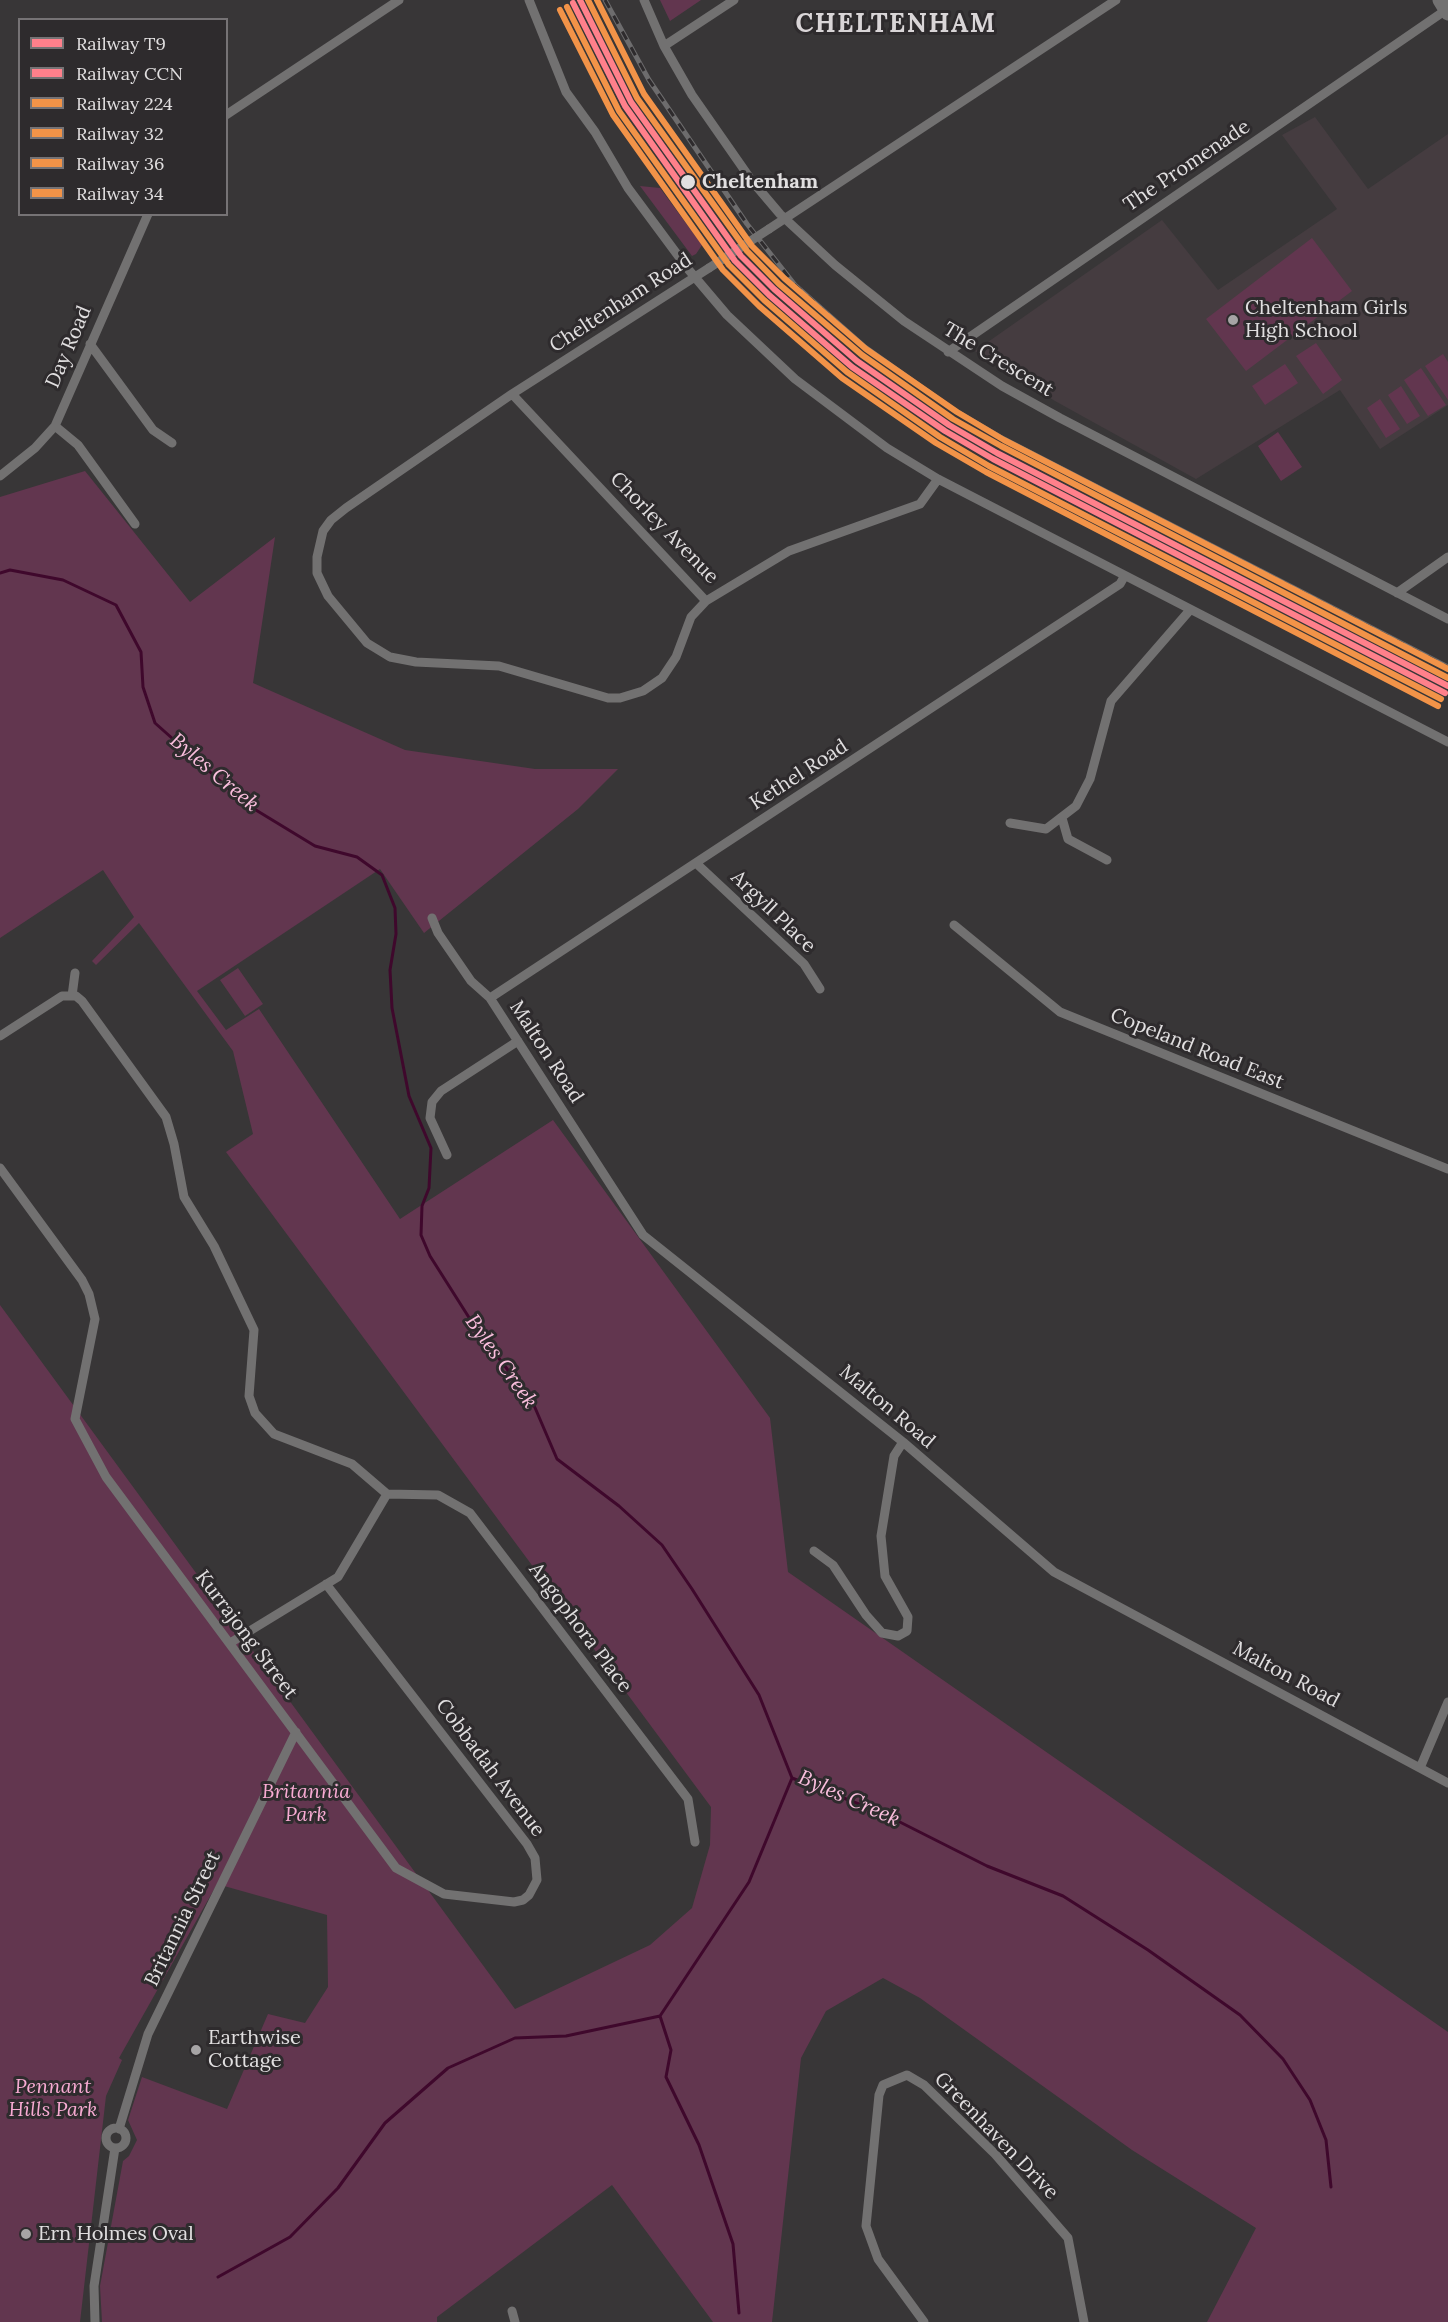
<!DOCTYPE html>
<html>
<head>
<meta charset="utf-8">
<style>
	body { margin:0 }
	#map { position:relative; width:1448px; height:2322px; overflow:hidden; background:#383637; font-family:Lora,serif }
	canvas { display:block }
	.legend { position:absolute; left:18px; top:18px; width:210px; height:198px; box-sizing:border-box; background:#2e2b2d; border:2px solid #767375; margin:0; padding:8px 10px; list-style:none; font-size:18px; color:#e1dfe0 }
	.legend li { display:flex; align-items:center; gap:12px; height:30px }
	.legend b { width:30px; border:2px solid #767375 }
</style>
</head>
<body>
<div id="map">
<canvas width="1448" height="2322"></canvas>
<ul class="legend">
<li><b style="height:8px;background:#ff808b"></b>Railway T9</li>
<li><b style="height:8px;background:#ff808b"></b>Railway CCN</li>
<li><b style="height:8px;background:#f29348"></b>Railway 224</li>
<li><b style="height:8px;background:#f29348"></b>Railway 32</li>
<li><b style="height:8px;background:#f29348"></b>Railway 36</li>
<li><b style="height:8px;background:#f29348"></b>Railway 34</li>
</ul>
</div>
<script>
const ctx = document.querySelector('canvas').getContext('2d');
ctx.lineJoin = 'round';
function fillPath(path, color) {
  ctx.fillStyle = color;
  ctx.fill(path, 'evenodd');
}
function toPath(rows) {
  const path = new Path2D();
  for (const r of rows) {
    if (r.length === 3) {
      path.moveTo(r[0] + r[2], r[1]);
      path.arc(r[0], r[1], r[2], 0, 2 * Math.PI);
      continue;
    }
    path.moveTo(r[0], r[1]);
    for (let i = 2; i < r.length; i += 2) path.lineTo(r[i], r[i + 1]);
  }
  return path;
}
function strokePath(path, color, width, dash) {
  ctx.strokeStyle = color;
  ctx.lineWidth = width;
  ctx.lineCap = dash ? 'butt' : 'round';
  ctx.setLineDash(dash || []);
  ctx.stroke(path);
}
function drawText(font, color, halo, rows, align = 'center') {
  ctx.font = font + ' Lora,serif';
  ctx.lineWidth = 6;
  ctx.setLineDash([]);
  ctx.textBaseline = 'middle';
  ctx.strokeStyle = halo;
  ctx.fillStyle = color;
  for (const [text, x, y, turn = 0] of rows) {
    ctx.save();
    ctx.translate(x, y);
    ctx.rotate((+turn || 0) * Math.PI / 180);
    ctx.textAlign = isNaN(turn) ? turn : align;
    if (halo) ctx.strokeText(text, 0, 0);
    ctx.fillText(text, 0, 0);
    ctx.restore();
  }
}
fillPath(toPath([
	[1315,117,1368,189,1448,134,1448,405,1380,449,1340,390,1196,479,1055,401,975,351,1162,220,1218,290,1337,209,1282,135]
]), '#453c40');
fillPath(toPath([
	[660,0,701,0,670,21],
	[640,186,660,188,702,245,696,254,692,256],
	[1312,238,1352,291,1246,371,1206,319],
	[1316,343,1342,380,1323,394,1296,356],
	[1443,354,1448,362,1448,400,1425,366],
	[1285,364,1298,383,1265,405,1252,386],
	[1421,368,1446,405,1428,416,1404,380],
	[1401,386,1420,416,1407,424,1388,395],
	[1380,399,1400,429,1386,438,1367,408],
	[1278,432,1302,467,1281,481,1258,446],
	[85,471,190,602,275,537,253,683,405,750,535,769,618,769,578,809,424,933,380,869,197,991,226,1030,259,1009,400,1219,553,1120,770,1418,788,1572,1448,2032,1448,2322,1207,2322,1256,2228,1132,2150,920,1998,883,1978,826,2011,801,2058,772,2322,713,2322,612,2185,437,2317,437,2322,102,2322,100,2286,123,2161,129,2156,137,2140,128,2120,142,2077,227,2109,268,2014,305,2023,328,1987,327,1915,217,1884,119,2058,122,2060,106,2096,80,2322,0,2322,0,1305,515,2009,650,1945,692,1908,710,1845,711,1807,226,1152,253,1134,233,1051,139,923,96,965,92,961,134,917,103,870,0,938,0,497],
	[238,968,263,1004,245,1016,220,980]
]), '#62364f');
strokePath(toPath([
	[0,573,10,570,63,580,116,605,141,652,143,687,155,723,246,804,315,846,357,857,382,875,395,908,396,934,390,970,392,1008,409,1096,431,1148,429,1188,422,1206,421,1235,430,1256,475,1327,533,1403,557,1459,619,1506,662,1545,692,1589,759,1695,792,1778,882,1813,987,1866,1063,1896,1148,1950,1240,2015,1283,2059,1310,2100,1326,2140,1331,2187],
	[660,2016,671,2050,666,2077,699,2145,733,2244,739,2313],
	[218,2277,290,2237,338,2188,385,2123,448,2068,515,2038,566,2036,660,2016,749,1882,792,1778]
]), '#3f082c', 3);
strokePath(toPath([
	[529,0,566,92,595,132,628,188,688,269,727,315,795,379,887,448,938,479,1448,742],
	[644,0,664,46,692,95,752,181,780,214,835,265,904,321,1002,386,1060,418,1448,619],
	[664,46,734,0],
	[226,115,399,0],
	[769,229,1116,0],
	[90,344,153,430,172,443],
	[948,352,1446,10],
	[512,394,706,601,789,551,920,504,938,479],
	[55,426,78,445,135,524],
	[0,476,35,448,55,426,148,214],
	[1397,593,1448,557],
	[706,601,691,617,676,657,662,678,643,691,620,698,608,698,499,666,416,662,390,657,367,643,328,596,317,573,317,557,323,531,331,520,346,508,512,394,709,268],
	[1062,818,1068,839,1107,860],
	[1010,823,1046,829,1076,806,1090,779,1111,701,1190,610],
	[697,864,804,964,820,989],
	[432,918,438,933,471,981,490,998,643,1235,903,1442,1054,1572,1448,1783],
	[954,925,1060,1012,1448,1169],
	[72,996,75,973],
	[490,998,1120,584,1124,577],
	[0,1036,62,996,76,996,82,1001,166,1117,174,1144,184,1197,214,1246,254,1330,249,1396,255,1413,274,1434,352,1464,387,1494,338,1577,230,1643],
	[447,1155,430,1118,432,1102,441,1091,518,1041],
	[0,1168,82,1280,89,1294,95,1319,75,1419,106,1477,396,1868,444,1894,514,1902,523,1900,529,1895,537,1880,535,1858,527,1844,326,1584],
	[387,1494,438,1495,470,1513,688,1799,695,1842],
	[814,1551,833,1565,866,1615,882,1633,898,1636,907,1631,908,1617,885,1576,881,1536,894,1456,903,1442],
	[1420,1768,1448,1702],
	[116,2138,10],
	[119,2129,148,2034,296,1732],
	[512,2311,515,2322],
	[95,2322,94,2286,115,2148],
	[924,2322,878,2259,866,2226,879,2095,883,2085,907,2075,924,2085,995,2154,1068,2238,1084,2322]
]), '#727171', 9);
strokePath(toPath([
	[1440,0,1448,13]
]), '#737272', 15);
const rail = toPath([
	[605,0,649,80,747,224,795,285,865,347,954,410,1000,437,1448,667]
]);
strokePath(rail, '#6d6c6d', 5);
strokePath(rail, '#2e2b2d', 3, [9]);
strokePath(toPath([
	[709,268,769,229]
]), '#727171', 9);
strokePath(toPath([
	[580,0,631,102,741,256,774,289,857,361,949,425,997,453,1448,686]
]), '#ff808b', 6);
strokePath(toPath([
	[573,3,625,106,735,261,769,295,852,367,945,431,993,459,1445,693]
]), '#ff808b', 6);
strokePath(toPath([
	[588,0,637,98,747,251,779,284,862,355,953,419,1001,446,1448,678]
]), '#f29348', 6);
strokePath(toPath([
	[567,7,619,111,729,265,764,300,847,372,940,437,989,466,1441,699]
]), '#f29348', 6);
strokePath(toPath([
	[597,0,644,94,752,246,784,278,866,349,957,412,1004,440,1448,669]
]), '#f29348', 6);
strokePath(toPath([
	[560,10,613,115,723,270,759,306,842,378,936,443,986,472,1438,706]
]), '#f29348', 6);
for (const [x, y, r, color] of [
	[688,182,8,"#e1dfe0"],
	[1233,320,6,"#a6a4a5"],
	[196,2050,6,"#a6a4a5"],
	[26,2234,6,"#a6a4a5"]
]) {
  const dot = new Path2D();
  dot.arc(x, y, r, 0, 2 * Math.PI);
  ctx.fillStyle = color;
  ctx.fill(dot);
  strokePath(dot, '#2e2b2d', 2);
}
drawText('20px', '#e1dfe0', '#2e2b2d', [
	["The Promenade",1187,166,-34],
	["Cheltenham Road",621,303,-33],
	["Day Road",69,347,-67],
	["The Crescent",998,360,31],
	["Chorley Avenue",664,528,46],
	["Kethel Road",799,775,-33],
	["Argyll Place",773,912,44],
	["Copeland Road East",1197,1049,22],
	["Malton Road",546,1052,57],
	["Malton Road",887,1407,40],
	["Angophora Place",580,1628,53],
	["Kurrajong Street",246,1635,53],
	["Malton Road",1286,1675,28],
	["Cobbadah Avenue",490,1768,53],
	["Britannia Street",183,1919,-64],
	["Greenhaven Drive",996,2136,46]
]);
drawText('bold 20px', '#e1dfe0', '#2e2b2d', [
	["Cheltenham",702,182]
], 'left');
drawText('20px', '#e1dfe0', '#2e2b2d', [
	["Cheltenham Girls",1245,308],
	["High School",1245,331],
	["Earthwise",208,2038],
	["Cottage",208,2061],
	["Ern Holmes Oval",38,2234]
], 'left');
drawText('italic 20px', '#f8abd3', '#2e2b2d', [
	["Britannia",306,1792],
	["Park",306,1815],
	["Pennant",53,2087],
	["Hills Park",53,2110]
]);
drawText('italic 21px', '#fabedd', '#2e2b2d', [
	["Byles Creek",214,773,40],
	["Byles Creek",501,1362,55],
	["Byles Creek",849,1799,24]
]);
ctx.letterSpacing = '1.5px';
drawText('bold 26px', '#d9d5d7', '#2e2b2d', [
	["CHELTENHAM",896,25]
]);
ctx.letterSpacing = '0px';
</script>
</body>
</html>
